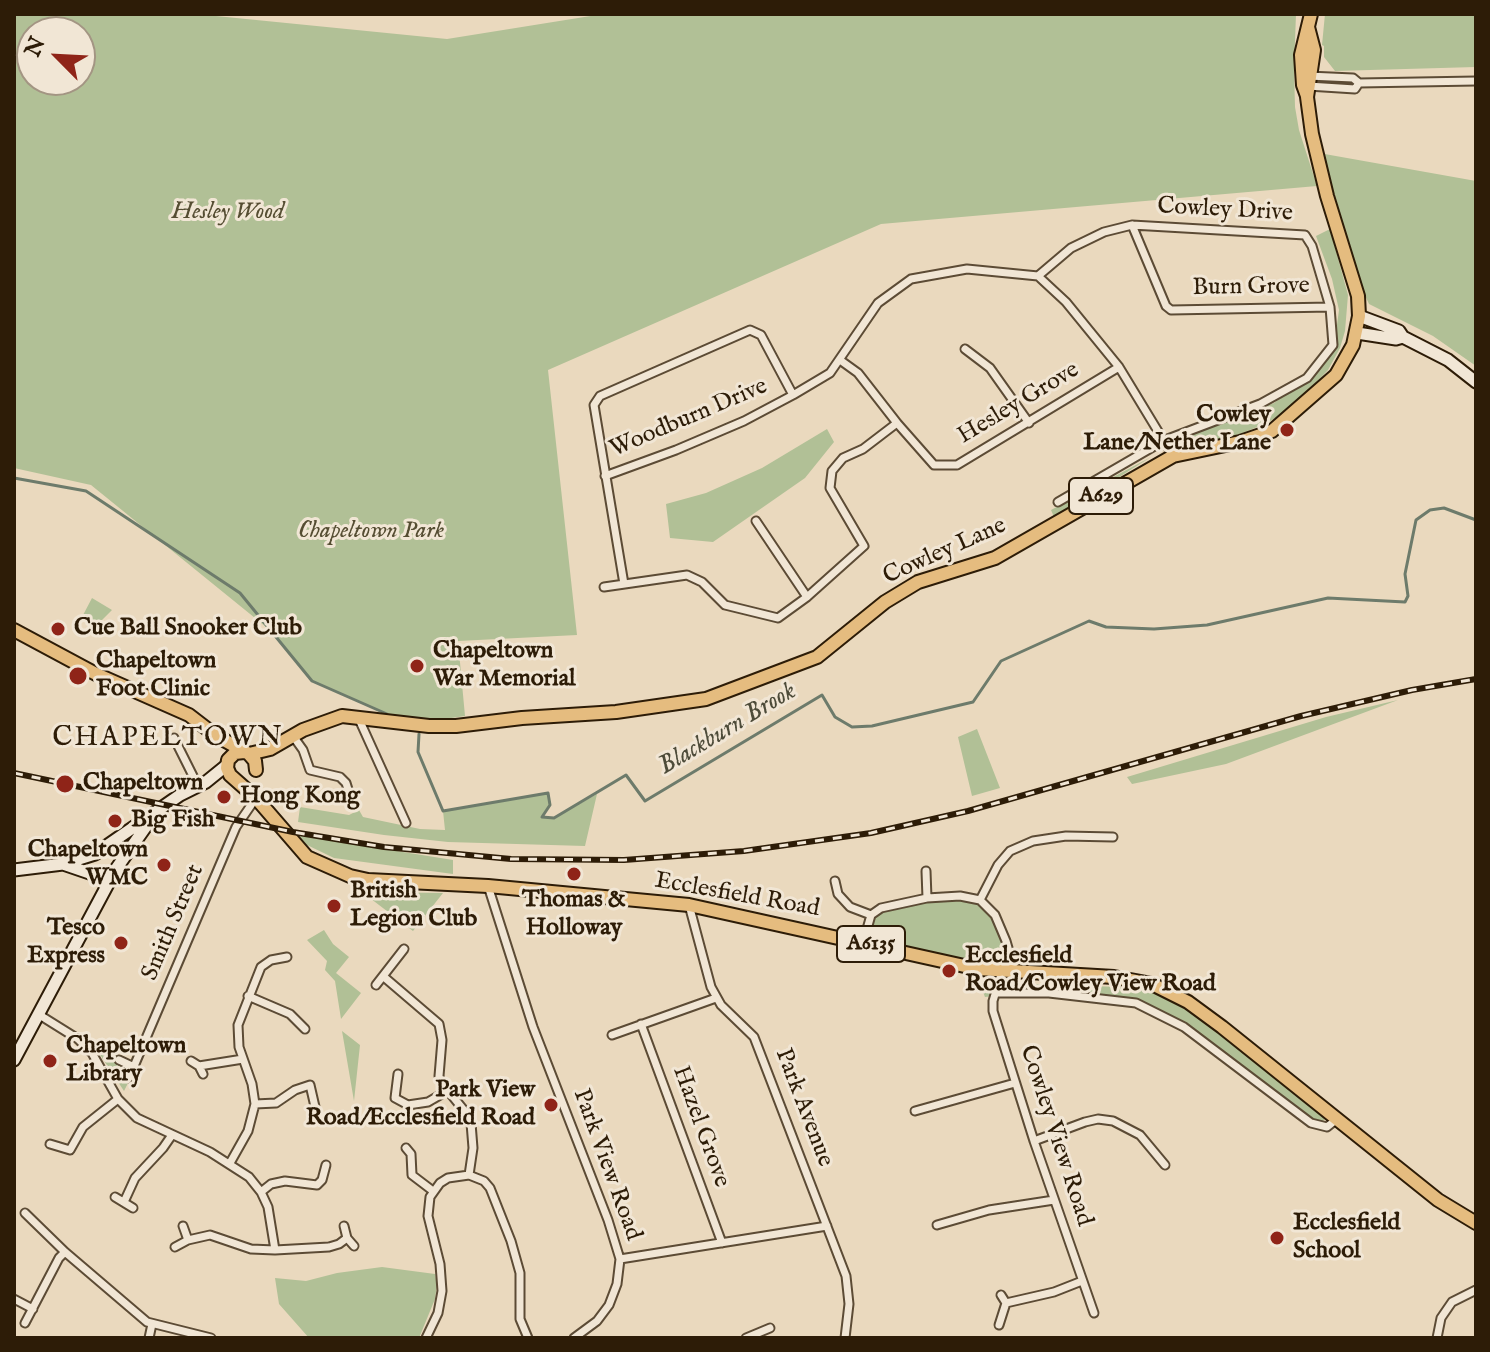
<!DOCTYPE html>
<html>
<head>
<meta charset="utf-8">
<style>
	body { margin:0 }
	#map { position:relative; width:1490px; height:1352px; overflow:hidden; background:#ead9be; font-family:"IM FELL English",serif }
	canvas { display:block }
	.frame { position:absolute; inset:0; border:16px solid #2d1c07; pointer-events:none }
	.north { position:absolute; left:16px; top:16px; width:80px; height:80px; box-sizing:border-box; background:#f1e6d5; border:2px solid #a39583; border-radius:50%; rotate:294deg; font-size:22px; font-weight:700; line-height:32px; text-align:center; color:#2d1c07 }
	.north::after { content:''; display:block; margin:auto; width:28px; height:36px; background:#8f2418; clip-path:polygon(50% 0,100% 100%,50% 72%,0 100%) }
</style>
</head>
<body>
<div id="map">
<canvas width="1490" height="1352"></canvas>
<div class="frame"></div>
<div class="north">N</div>
</div>
<script>
const ctx = document.querySelector('canvas').getContext('2d');
ctx.lineJoin = 'round';
function fillPath(path, color) {
  ctx.fillStyle = color;
  ctx.fill(path, 'evenodd');
}
function toPath(rows) {
  const path = new Path2D();
  for (const r of rows) {
    path.moveTo(r[0], r[1]);
    for (let i = 2; i < r.length; i += 2) path.lineTo(r[i], r[i + 1]);
  }
  return path;
}
function strokePath(path, color, width, dash) {
  ctx.strokeStyle = color;
  ctx.lineWidth = width;
  ctx.lineCap = dash ? 'butt' : 'round';
  ctx.setLineDash(dash || []);
  ctx.stroke(path);
}
function drawText(font, color, halo, rows, align = 'center') {
  ctx.font = font + ' "IM FELL English",serif';
  ctx.lineWidth = 6;
  ctx.setLineDash([]);
  ctx.textBaseline = 'middle';
  ctx.strokeStyle = halo;
  ctx.fillStyle = color;
  for (const [text, x, y, turn = 0] of rows) {
    ctx.save();
    ctx.translate(x, y);
    ctx.rotate((+turn || 0) * Math.PI / 180);
    ctx.textAlign = isNaN(turn) ? turn : align;
    if (halo) ctx.strokeText(text, 0, 0);
    ctx.fillText(text, 0, 0);
    ctx.restore();
  }
}
fillPath(toPath([
	[14,14,196,14,447,39,603,14,1296,14,1294,68,1295,107,1299,130,1317,186,881,224,548,370,577,635,458,641,465,716,431,721,402,717,387,714,312,681,271,631,91,485,14,468],
	[32,32,80,32,80,80,32,80],
	[1325,14,1476,14,1476,67,1335,71,1324,57,1324,46,1322,45],
	[1319,153,1476,181,1476,366,1433,336,1369,304,1350,263],
	[1330,229,1348,295,1345,331,1340,348,1328,370,1292,408,1267,423,1240,434,1181,448,1174,436,1232,419,1274,403,1307,378,1324,356,1336,332,1339,310,1332,279,1316,236],
	[827,429,834,442,805,478,713,542,670,538,666,504,706,493,762,468],
	[1151,457,1089,496,1054,517,1051,510],
	[92,598,112,610,97,625,82,617],
	[1398,700,1226,764,1132,784,1127,777,1326,717],
	[977,729,1000,788,972,796,958,737],
	[548,793,550,805,542,817,554,818,597,794,585,846,448,842,384,835,298,822,300,807,349,815,359,810,363,817,420,829,445,830,443,811],
	[297,835,453,860,453,874,334,858,307,845],
	[362,892,443,893,413,931],
	[960,899,978,904,991,918,1002,941,1010,968,984,968,867,942,873,918,883,911,929,901],
	[324,930,333,944,349,957,336,973,361,993,341,1019,335,981,325,970,327,961,307,940],
	[979,982,1148,988,1191,1010,1326,1118,1322,1122,1314,1121,1189,1027,1165,1012,1138,1000,1048,990,985,997],
	[342,1031,360,1045,354,1101],
	[92,1039,116,1056,115,1061,121,1065,129,1081,124,1091,101,1056,88,1043],
	[382,1267,435,1274,437,1284,435,1299,419,1338,309,1338,279,1304,275,1278,306,1281,337,1273]
]), '#b1c096');
strokePath(toPath([
	[14,478,86,491,240,593,312,681,387,714],
	[419,734,418,752,443,811,548,793,550,805,542,817,554,818,626,775,645,801,822,695,835,717,852,727,872,726,973,702,1001,661,1089,621,1106,627,1154,629,1207,625,1328,598,1405,602,1408,596,1405,574,1416,520,1430,510,1444,508,1476,520]
]), '#6d7b6b', 3);
const street = toPath([
	[1308,76,1353,78,1359,83,1476,81],
	[1308,86,1355,89,1359,83],
	[1132,225,1166,306,1171,310,1330,307],
	[1038,276,1071,248,1104,232,1132,225,1305,235,1312,246,1330,307,1333,345,1307,378,1260,404,1165,440,1058,502],
	[965,349,990,368,1029,423],
	[840,360,858,373,897,423,934,465,957,465,1119,367],
	[605,476,676,450,744,421,793,395,830,373,878,303,911,279,967,269,1038,276,1066,302,1119,367,1173,456],
	[756,521,807,597],
	[624,584,594,405,600,396,750,330,761,335,793,395],
	[604,587,687,575,702,582,725,605,778,618,807,597,864,546,830,488,832,471,843,458,863,449,897,423],
	[358,717,406,823],
	[293,736,303,750,310,770,340,777,346,783,351,799],
	[174,738,198,786],
	[926,871,927,898],
	[835,881,838,894,850,907,871,915],
	[488,886,533,1027,608,1220,620,1259,617,1284,609,1305,597,1321,574,1338],
	[980,900,998,865,1010,851,1033,841,1066,836,1113,837],
	[689,905,711,987,721,1005,754,1037,846,1276,849,1304,845,1338],
	[863,943,871,915,881,908,927,898,960,896,980,900,995,915,1006,941,1015,972],
	[1002,971,993,1001,993,1011,1034,1141,1094,1313],
	[384,977,439,1024,442,1040,439,1076,441,1082,467,1114,471,1123,473,1148,469,1175],
	[376,985,404,949],
	[995,993,1049,993,1136,1003,1184,1027,1311,1123,1327,1127,1337,1119],
	[248,996,290,1014,305,1029],
	[38,1014,78,1039,92,1053,118,1099,137,1118,210,1152,249,1177,261,1192,268,1207,275,1250],
	[641,1024,722,1243],
	[612,1035,716,998],
	[119,1060,134,1067],
	[191,1061,199,1066,203,1074],
	[199,1066,243,1059],
	[398,1074,395,1098,408,1105,428,1102,447,1091],
	[129,1078,236,827,256,798],
	[255,1104,276,1103,295,1090,310,1085,316,1111],
	[915,1111,1015,1083],
	[1034,1141,1085,1122,1098,1119,1113,1121,1140,1135,1165,1165],
	[50,1144,70,1150,83,1127,118,1099],
	[406,1148,411,1154,412,1175,433,1191],
	[230,1163,248,1131,255,1104,252,1084,239,1047,238,1025,261,967,271,960,287,957],
	[261,1192,271,1184,285,1181,317,1185,322,1180,326,1165],
	[115,1197,133,1208],
	[124,1202,135,1178,163,1148,172,1135],
	[25,1213,65,1252,147,1322,211,1338],
	[937,1225,989,1210,1054,1200],
	[183,1226,188,1240],
	[344,1226,347,1238,354,1246],
	[175,1247,188,1240,210,1235,251,1249,275,1250,329,1247,339,1244,347,1238],
	[620,1259,827,1226],
	[1001,1295,1006,1303,1054,1292,1082,1281],
	[14,1299,33,1309],
	[25,1323,59,1258,65,1252],
	[999,1325,1006,1303],
	[149,1338,152,1324],
	[426,1338,438,1313,442,1291,440,1264,428,1216,430,1197,440,1183,448,1178,469,1175,484,1181,490,1188,511,1241,520,1273,520,1319,528,1338],
	[746,1338,770,1328],
	[1437,1338,1441,1318,1452,1302,1476,1290]
]);
const secondary = toPath([
	[1359,316,1399,331,1403,337,1448,360,1476,382],
	[1357,333,1396,339,1403,337],
	[63,864,101,877,114,872],
	[14,870,63,864,95,854,180,795,206,782,227,765],
	[14,1060,116,869,154,815]
]);
const primary = toPath([
	[1307,96,1303,85,1301,55,1311,14],
	[14,630,96,674,189,715,215,735,249,754,255,761,256,770],
	[244,752,235,753,228,760,227,768,230,775,256,798,307,857,350,876,368,880,488,886,689,905,978,969,1114,977,1152,984,1188,1002,1222,1027,1438,1200,1476,1223],
	[249,754,270,749,303,730,342,716,429,726,456,726,522,718,616,712,706,699,817,657,885,602,918,582,995,558,1173,456,1240,442,1272,431,1336,375,1353,345,1359,316,1358,296,1327,196,1312,134,1307,97,1314,50,1308,27]
]);
strokePath(street, '#5c4b35', 11);
strokePath(secondary, '#2d1c07', 15);
strokePath(primary, '#2d1c07', 16);
strokePath(street, '#f1e6d5', 7);
strokePath(secondary, '#f1e6d5', 11);
strokePath(primary, '#e5bc7f', 12);
const rail = toPath([
	[14,773,293,832,384,847,511,859,624,860,744,851,871,833,968,811,1301,716,1412,690,1476,679]
]);
strokePath(rail, '#2d1c07', 6);
strokePath(rail, '#f1e6d5', 3, [9]);
for (const [x, y, r, color] of [
	[1287,430,8,"#8f2418"],
	[58,629,8,"#8f2418"],
	[417,666,8,"#8f2418"],
	[78,676,10,"#8f2418"],
	[65,784,10,"#8f2418"],
	[224,797,8,"#8f2418"],
	[115,821,8,"#8f2418"],
	[164,865,8,"#8f2418"],
	[574,874,8,"#8f2418"],
	[334,906,8,"#8f2418"],
	[121,943,8,"#8f2418"],
	[949,971,8,"#8f2418"],
	[50,1061,8,"#8f2418"],
	[551,1105,8,"#8f2418"],
	[1277,1238,8,"#8f2418"]
]) {
  const dot = new Path2D();
  dot.arc(x, y, r, 0, 2 * Math.PI);
  ctx.fillStyle = color;
  ctx.fill(dot);
  strokePath(dot, '#f1e6d5', 3);
}
for (const [x, y, w] of [
	[1101,496,64],
	[871,944,68]
]) {
  const box = new Path2D();
  box.roundRect(x - w / 2, y - 18, w, 36, 6);
  ctx.fillStyle = '#f1e6d5';
  ctx.fill(box);
  strokePath(box, '#2d1c07', 2);
}
drawText('bold 22px', '#2d1c07', null, [
	["A629",1101,496],
	["A6135",871,944]
]);
drawText('24px', '#2d1c07', '#f1e6d5', [
	["Cowley Drive",1225,211,3],
	["Burn Grove",1251,288,-1],
	["Hesley Grove",1019,404,-31],
	["Woodburn Drive",689,419,-23],
	["Cowley Lane",945,552,-24],
	["Ecclesfield Road",737,896,10],
	["Smith Street",174,923,-67],
	["Park Avenue",803,1108,69],
	["Hazel Grove",700,1127,70],
	["Cowley View Road",1055,1136,72],
	["Park View Road",606,1165,70]
]);
drawText('italic 24px', '#554d32', '#f1e6d5', [
	["Hesley Wood",228,213],
	["Chapeltown Park",371,532]
]);
drawText('bold 24px', '#2d1c07', '#f1e6d5', [
	["Cowley",1271,416,"right"],
	["Lane/Nether Lane",1271,444,"right"],
	["Cue Ball Snooker Club",74,629],
	["Chapeltown",433,652],
	["War Memorial",433,680],
	["Chapeltown",96,662],
	["Foot Clinic",96,690],
	["Chapeltown",83,784],
	["Hong Kong",240,797],
	["Big Fish",131,821],
	["Chapeltown",148,851,"right"],
	["WMC",148,879,"right"],
	["British",350,892],
	["Legion Club",350,920],
	["Thomas &",574,901,"center"],
	["Holloway",574,929,"center"],
	["Tesco",105,929,"right"],
	["Express",105,957,"right"],
	["Ecclesfield",965,957],
	["Road/Cowley View Road",965,985],
	["Chapeltown",66,1047],
	["Library",66,1075],
	["Park View",535,1091,"right"],
	["Road/Ecclesfield Road",535,1119,"right"],
	["Ecclesfield",1293,1224],
	["School",1293,1252]
], 'left');
drawText('italic 26px', '#4d4b39', '#f1e6d5', [
	["Blackburn Brook",728,730,-31]
]);
ctx.letterSpacing = '2px';
drawText('28px', '#2d1c07', '#f1e6d5', [
	["CHAPELTOWN",168,739]
]);
ctx.letterSpacing = '0px';
</script>
</body>
</html>
